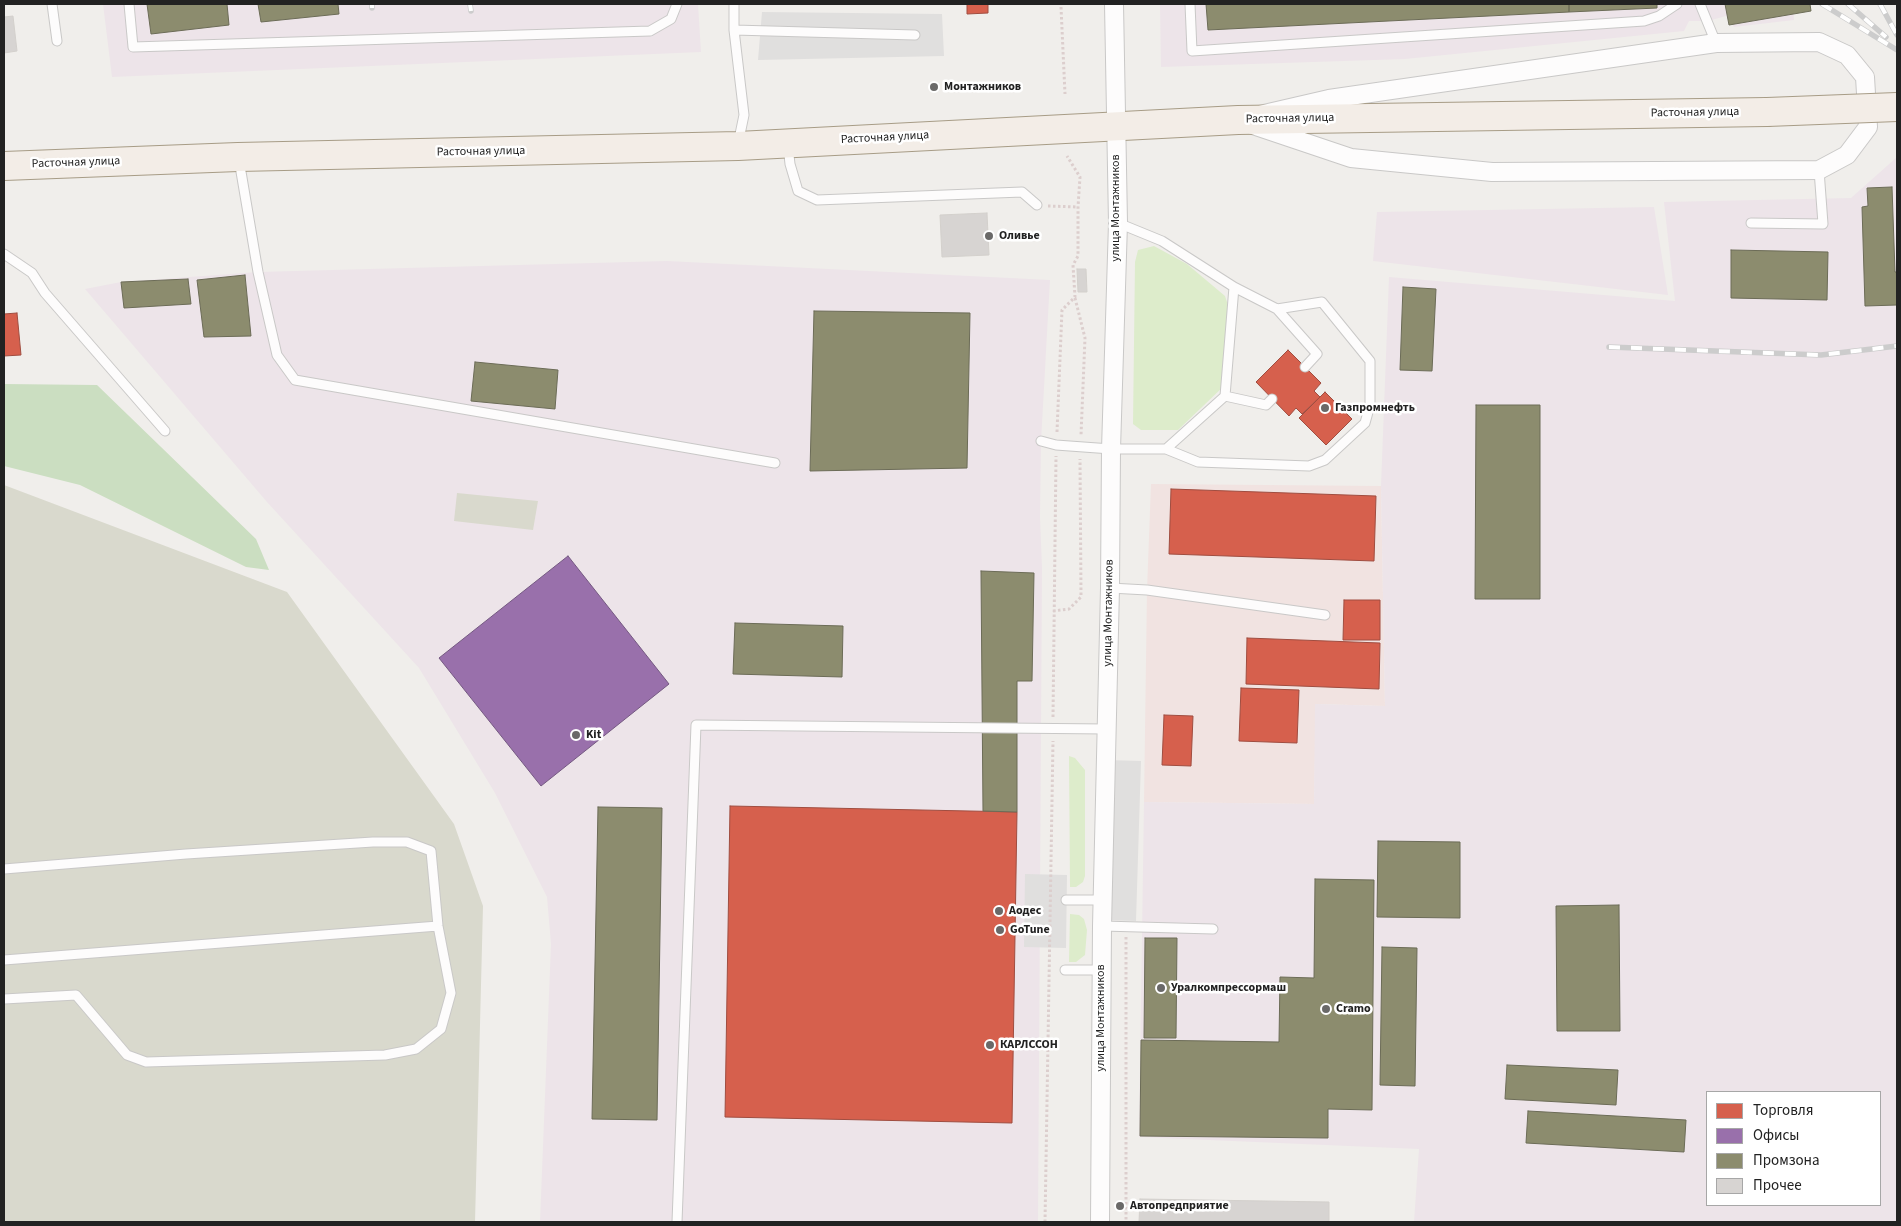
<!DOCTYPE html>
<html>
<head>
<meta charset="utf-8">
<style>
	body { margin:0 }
	#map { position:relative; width:1901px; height:1226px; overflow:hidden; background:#f0eeeb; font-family:"Source Sans 3",sans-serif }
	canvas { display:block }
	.frame { position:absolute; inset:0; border:5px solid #222; pointer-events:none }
	.legend { position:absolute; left:1706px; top:1091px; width:175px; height:115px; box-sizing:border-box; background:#fff; border:1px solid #a7a7a7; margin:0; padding:6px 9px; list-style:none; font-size:15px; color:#222 }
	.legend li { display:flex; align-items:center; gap:10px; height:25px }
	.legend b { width:25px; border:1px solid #a7a7a7 }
</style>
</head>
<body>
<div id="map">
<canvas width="1901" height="1226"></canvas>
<div class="frame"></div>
<ul class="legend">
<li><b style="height:14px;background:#d6604d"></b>Торговля</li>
<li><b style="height:14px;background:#9970ab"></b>Офисы</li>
<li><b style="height:14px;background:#8c8c6e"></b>Промзона</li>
<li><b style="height:14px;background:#d7d4d2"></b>Прочее</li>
</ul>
</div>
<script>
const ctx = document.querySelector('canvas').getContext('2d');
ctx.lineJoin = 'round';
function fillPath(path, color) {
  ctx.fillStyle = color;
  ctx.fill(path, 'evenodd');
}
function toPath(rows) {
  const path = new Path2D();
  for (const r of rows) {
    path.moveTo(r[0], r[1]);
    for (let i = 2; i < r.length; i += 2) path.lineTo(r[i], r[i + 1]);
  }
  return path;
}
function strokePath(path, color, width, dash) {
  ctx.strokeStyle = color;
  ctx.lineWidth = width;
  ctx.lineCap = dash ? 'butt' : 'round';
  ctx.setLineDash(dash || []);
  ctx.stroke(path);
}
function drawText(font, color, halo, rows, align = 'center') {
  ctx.font = font + ' "Source Sans 3",sans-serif';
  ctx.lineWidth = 5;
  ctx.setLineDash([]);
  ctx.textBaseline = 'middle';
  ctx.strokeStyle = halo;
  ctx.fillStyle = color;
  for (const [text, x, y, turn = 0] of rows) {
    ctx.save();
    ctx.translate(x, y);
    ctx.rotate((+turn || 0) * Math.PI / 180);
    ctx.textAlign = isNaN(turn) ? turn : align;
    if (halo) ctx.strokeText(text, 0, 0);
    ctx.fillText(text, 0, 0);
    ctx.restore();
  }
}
fillPath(toPath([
	[1151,484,1381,486,1385,706,1316,704,1314,804,1144,802,1147,590]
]), '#f1e3e1');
fillPath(toPath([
	[103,4,698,4,701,52,112,77],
	[1160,4,1793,4,1794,20,1734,27,1726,16,1708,21,1689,21,1684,31,1405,59,1161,67],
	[1897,157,1897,1222,1414,1222,1419,1149,1139,1137,1144,802,1314,804,1315,704,1385,706,1381,486,1389,277,1675,301,1664,202,1851,198],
	[1707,1092,1880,1092,1880,1205,1707,1205],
	[1654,207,1668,295,1373,261,1377,212],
	[667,261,1050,280,1041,441,1040,517,1042,568,1038,1222,540,1222,551,944,547,897,495,793,419,668,267,502,85,289,121,282,258,272]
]), '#ede4e9');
fillPath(toPath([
	[4,485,287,592,454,824,483,906,475,1222,4,1222],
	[457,493,538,501,533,530,454,521]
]), '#d9d9cd');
fillPath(toPath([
	[1154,246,1187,264,1225,296,1228,305,1224,386,1178,430,1141,430,1133,424,1135,262,1138,250],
	[1069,756,1075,758,1085,770,1085,876,1083,882,1076,887,1070,887],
	[1070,914,1079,915,1084,919,1087,930,1085,955,1076,962,1069,962]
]), '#ddeccb');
fillPath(toPath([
	[4,384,97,385,256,539,269,570,246,567,80,485,4,466]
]), '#cbdec1');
fillPath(toPath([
	[762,12,942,14,944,56,758,60],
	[1106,760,1141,761,1136,921,1102,920],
	[1025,874,1067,875,1066,948,1024,947]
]), '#e0dfde');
const shops = toPath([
	[967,4,988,4,988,13,967,14,967,4],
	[17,313,21,355,4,356,4,314,17,313],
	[1288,350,1321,383,1314,391,1320,397,1302,414,1296,408,1289,416,1256,382,1288,350],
	[1325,392,1352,419,1326,445,1299,418,1325,392],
	[1171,489,1376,496,1374,561,1169,554,1171,489],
	[1344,600,1380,600,1380,640,1343,640,1344,600],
	[1247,638,1380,643,1379,689,1246,684,1247,638],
	[1241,688,1299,690,1297,743,1239,741,1241,688],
	[1164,715,1193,716,1191,766,1162,765,1164,715],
	[730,806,1017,812,1012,1123,725,1117,730,806]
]);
fillPath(shops, '#d6604d');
strokePath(shops, '#a04d40', 1);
const offices = toPath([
	[568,556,669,684,541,786,439,658,568,556]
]);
fillPath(offices, '#9970ab');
strokePath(offices, '#755982', 1);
const industry = toPath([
	[147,4,227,4,229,25,151,34,147,4],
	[258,4,338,4,339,14,261,22,258,4],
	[1206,4,1569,4,1569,12,1208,30,1206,4],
	[1569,4,1657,4,1657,8,1569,12,1569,4],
	[1725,4,1810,4,1811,11,1729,25,1725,4],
	[1892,187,1895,272,1897,272,1897,305,1865,306,1862,207,1868,206,1867,188,1892,187],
	[1731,250,1828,252,1827,300,1731,298,1731,250],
	[245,275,251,336,204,337,197,280,245,275],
	[188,279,191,304,124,308,121,282,188,279],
	[1403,287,1436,289,1432,371,1400,370,1403,287],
	[814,311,970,313,967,468,810,471,814,311],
	[475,362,558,370,555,409,471,401,475,362],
	[1476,405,1540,405,1540,599,1475,599,1476,405],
	[981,571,1034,573,1032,681,1017,681,1017,812,983,811,981,571],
	[735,623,843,626,842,677,733,674,735,623],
	[598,807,662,808,657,1120,592,1119,598,807],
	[1378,841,1460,842,1460,918,1377,917,1378,841],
	[1315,879,1374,880,1372,1110,1328,1109,1328,1138,1140,1136,1141,1040,1279,1042,1280,977,1314,978,1315,879],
	[1619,905,1620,1031,1557,1031,1556,906,1619,905],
	[1145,938,1177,938,1176,1038,1144,1038,1145,938],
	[1382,947,1417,948,1415,1086,1380,1085,1382,947],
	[1507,1065,1618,1070,1616,1105,1505,1099,1507,1065],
	[1528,1111,1686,1120,1684,1152,1526,1143,1528,1111]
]);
fillPath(industry, '#8c8c6e');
strokePath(industry, '#6c6c57', 1);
const building = toPath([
	[4,15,4,17,13,16,17,51,4,53,4,15],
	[987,213,989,255,942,257,940,215,987,213],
	[1077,269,1086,269,1087,292,1078,292,1077,269],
	[1140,1199,1329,1202,1329,1222,1139,1222,1140,1199]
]);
fillPath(building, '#d7d4d2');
strokePath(building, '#d3d0cc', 1);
const service = toPath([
	[52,4,57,41],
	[129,4,133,47,650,31,671,19,677,4],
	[734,4,734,30],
	[1190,4,1192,51,1644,21,1659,16,1677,4],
	[1700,4,1716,43],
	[738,144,744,115,734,30,915,35],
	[788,146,790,164,798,191,817,200,1022,192,1037,205],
	[239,160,258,272,277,355,295,380,775,463],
	[1118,223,1162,241,1234,287,1277,309,1317,354,1305,367],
	[1751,223,1823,224,1819,170],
	[4,254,32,273,45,293,165,431],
	[1225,396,1234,287],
	[1041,441,1056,445,1111,449,1166,449,1225,396,1266,405,1272,399],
	[1166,449,1198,462,1309,466,1325,460,1365,423,1370,405,1370,361,1322,302,1277,309],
	[1110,588,1147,590,1325,615],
	[4,869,186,854,373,842,407,842,431,851,438,926,451,993,441,1029,416,1049,385,1055,146,1062,127,1055,76,995,4,999],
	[1066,900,1102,900],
	[1102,926,1213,929],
	[4,960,438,926],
	[1065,970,1101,970],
	[677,1222,696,725,1106,729]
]);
const minor = toPath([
	[1819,42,1847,55,1865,77,1868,127,1847,155,1819,170,1492,172,1351,158,1238,120,1329,99,1716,43,1819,42],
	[1100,1222,1102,926,1110,588,1111,449,1118,223,1114,4]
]);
const primary = toPath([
	[4,166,238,157,738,146,1238,120,1767,112]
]);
strokePath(service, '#c9c8c7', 11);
strokePath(minor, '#c9c8c7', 20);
strokePath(primary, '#a79c86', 30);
strokePath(toPath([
	[1061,7,1065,94],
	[1048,206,1078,207],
	[1075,298,1085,338,1081,435],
	[1057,432,1062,310,1075,297,1073,265,1078,256,1078,207,1080,177,1067,156],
	[1053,611,1069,609,1081,597,1080,459],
	[1053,717,1056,456],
	[1126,937,1126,1222],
	[1045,1222,1053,741]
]), '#dccecd', 3, [2.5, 2.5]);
strokePath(service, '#fdfcfc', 9);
strokePath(minor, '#fdfcfc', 18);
strokePath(primary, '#f3ede7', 28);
const rail = toPath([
	[372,4,372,8],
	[470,4,471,11],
	[1822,4,1897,50],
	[1848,4,1886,37],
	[1880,4,1897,35],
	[1609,347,1821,355,1897,346]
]);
strokePath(rail, '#ccc', 5.5);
strokePath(rail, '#fff', 4, [11]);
const primaryBridge = toPath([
	[1767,112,1897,107]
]);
strokePath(primaryBridge, '#a79c86', 30, []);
strokePath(primaryBridge, '#f3ede7', 28);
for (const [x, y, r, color] of [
	[934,87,5,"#6a6968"],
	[989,236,5,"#6a6968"],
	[1325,408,5,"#6a6968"],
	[576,735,5,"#6a6968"],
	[999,911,5,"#6a6968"],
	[1000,930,5,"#6a6968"],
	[1161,988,5,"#6a6968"],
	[1326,1009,5,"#6a6968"],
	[990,1045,5,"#6a6968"],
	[1120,1206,5,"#6a6968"]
]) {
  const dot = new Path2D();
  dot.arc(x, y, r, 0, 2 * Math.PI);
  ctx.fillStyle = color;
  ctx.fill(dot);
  strokePath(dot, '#fff', 2);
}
drawText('bold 12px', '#222', '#fff', [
	["Монтажников",944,87],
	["Оливье",999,236],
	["Газпромнефть",1335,408],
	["Kit",586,735],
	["Аодес",1009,911],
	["GoTune",1010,930],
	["Уралкомпрессормаш",1171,988],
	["Cramo",1336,1009],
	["КАРЛССОН",1000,1045],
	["Автопредприятие",1130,1206]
], 'left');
drawText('12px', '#222', '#fff', [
	["Расточная улица",1695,113,-1],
	["Расточная улица",1290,119,-1],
	["Расточная улица",885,138,-3],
	["Расточная улица",481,152,-1],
	["Расточная улица",76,163,-2],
	["улица Монтажников",1116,208,-90],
	["улица Монтажников",1109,613,-89],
	["улица Монтажников",1101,1018,-90]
]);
</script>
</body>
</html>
